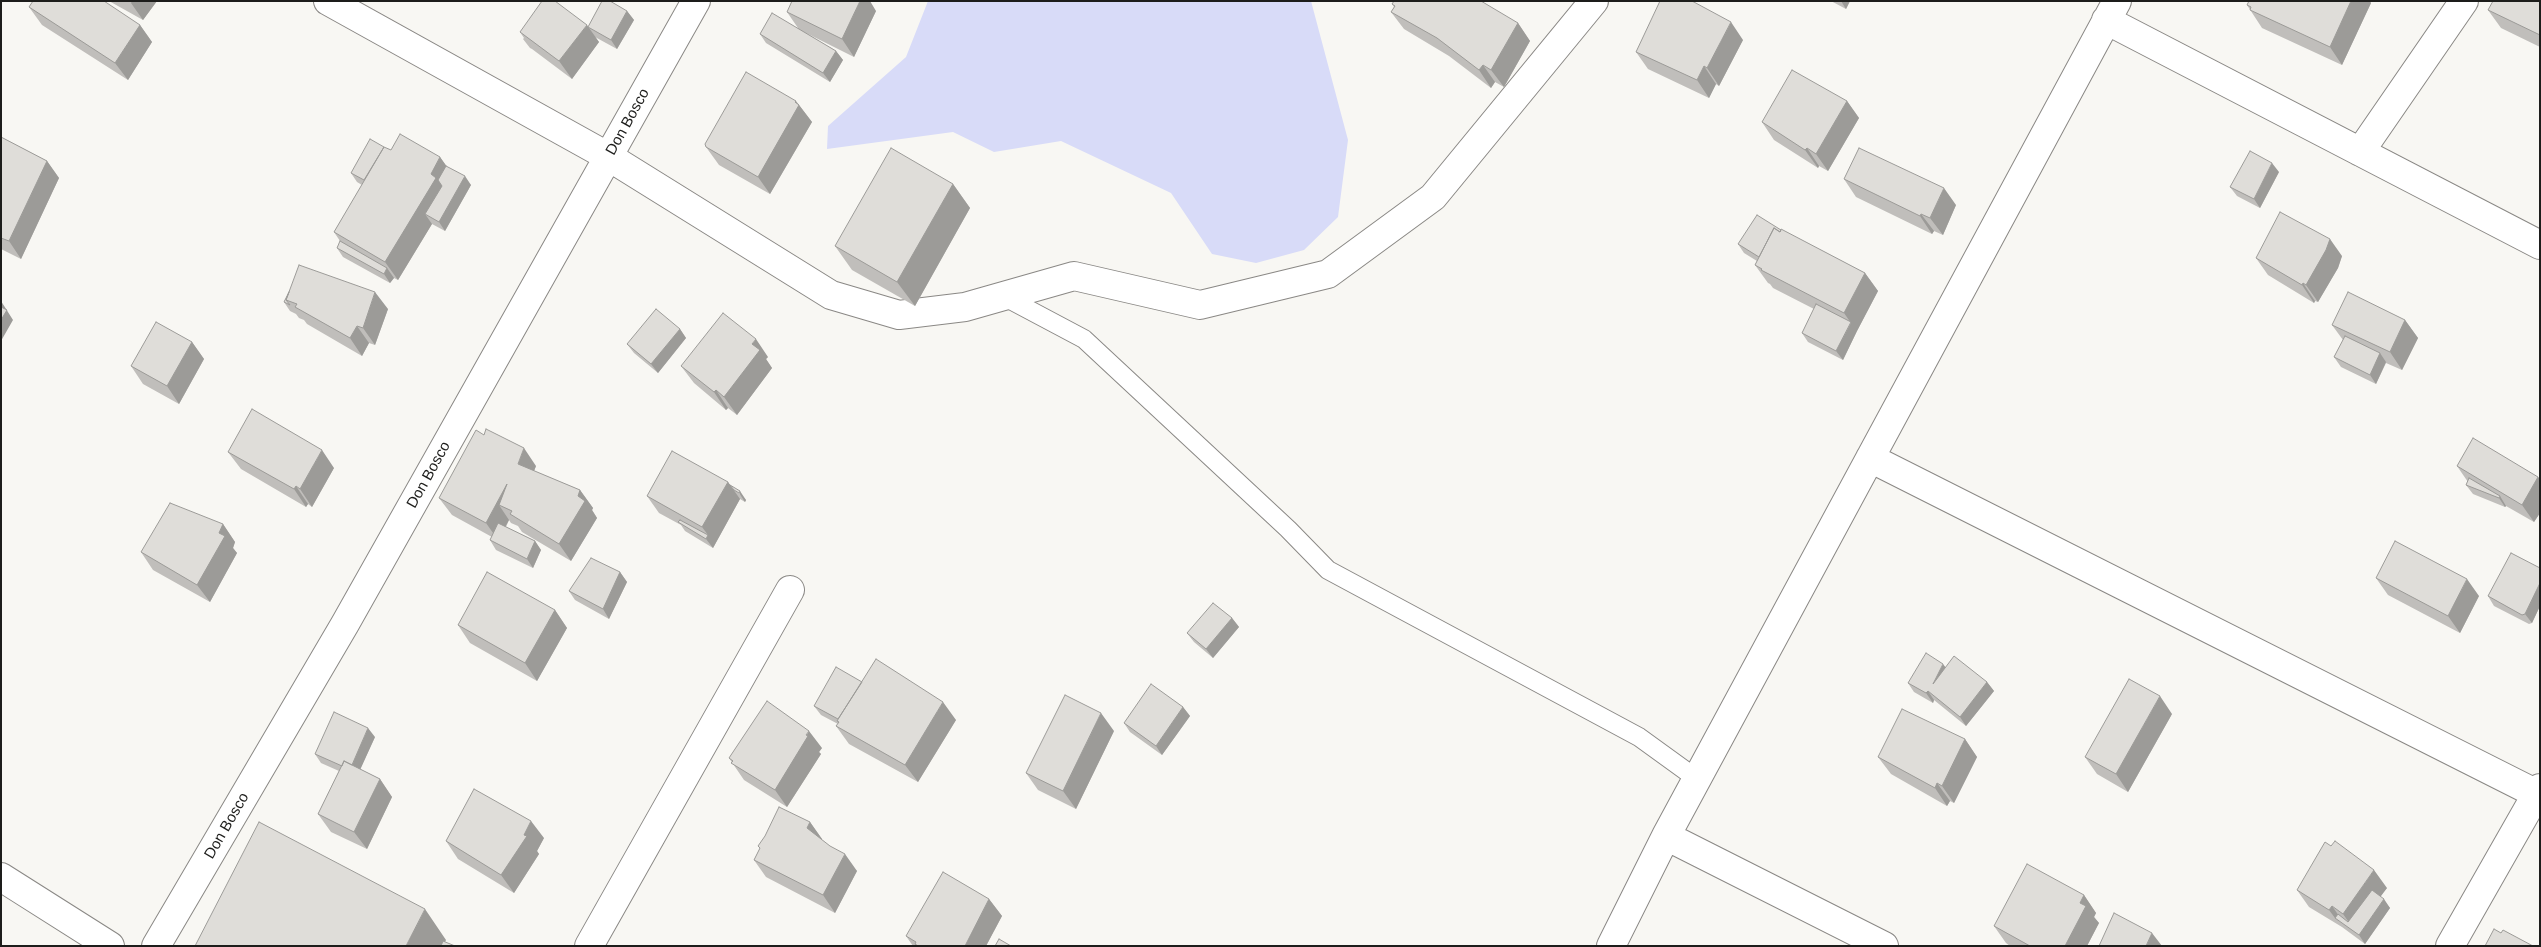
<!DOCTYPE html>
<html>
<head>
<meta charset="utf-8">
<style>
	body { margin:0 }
	#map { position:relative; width:2541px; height:947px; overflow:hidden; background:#f8f7f3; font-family:Arial,sans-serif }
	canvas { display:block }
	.frame { position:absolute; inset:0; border:2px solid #1d1d1b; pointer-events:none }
</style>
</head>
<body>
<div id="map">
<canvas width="2541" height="947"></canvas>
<div class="frame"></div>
</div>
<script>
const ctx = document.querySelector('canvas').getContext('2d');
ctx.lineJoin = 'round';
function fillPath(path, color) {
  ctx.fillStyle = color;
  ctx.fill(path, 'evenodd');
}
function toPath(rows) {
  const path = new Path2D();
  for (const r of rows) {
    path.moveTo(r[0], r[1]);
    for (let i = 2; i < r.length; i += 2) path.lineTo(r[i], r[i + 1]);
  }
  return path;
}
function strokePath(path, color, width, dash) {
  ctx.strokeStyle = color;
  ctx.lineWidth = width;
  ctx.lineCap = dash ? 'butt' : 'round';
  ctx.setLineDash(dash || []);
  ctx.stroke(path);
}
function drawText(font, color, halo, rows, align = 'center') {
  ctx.font = font + ' Arial,sans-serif';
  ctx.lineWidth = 4.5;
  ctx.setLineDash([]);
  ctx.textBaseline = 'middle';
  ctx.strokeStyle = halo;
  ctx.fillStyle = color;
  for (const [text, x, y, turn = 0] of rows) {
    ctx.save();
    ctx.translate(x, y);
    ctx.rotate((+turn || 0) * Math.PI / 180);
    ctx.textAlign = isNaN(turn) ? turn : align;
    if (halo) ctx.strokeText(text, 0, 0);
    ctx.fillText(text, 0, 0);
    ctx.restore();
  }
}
fillPath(toPath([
	[928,1,1311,1,1348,140,1338,217,1304,250,1256,263,1212,254,1171,193,1061,141,994,152,953,132,827,149,828,126,906,57]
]), '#d8dbf8');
const service = toPath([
	[1003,296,1084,339,1288,529,1328,570,1639,737,1697,779]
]);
const minor = toPath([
	[328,1,609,157,831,295,899,315,965,307,1074,276,1200,305,1328,274,1433,197,1594,1],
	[2106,20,2540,245],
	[2360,152,2464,1],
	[1870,458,2537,794],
	[1666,836,1884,946],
	[1,877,110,946],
	[156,946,345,624,696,1],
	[589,946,790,590],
	[1611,946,1666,836,2117,1],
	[2450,946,2540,788]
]);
strokePath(service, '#8a8885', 20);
strokePath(minor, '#8a8885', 30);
strokePath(service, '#fff', 18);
strokePath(minor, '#fff', 28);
fillPath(toPath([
	[109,1,157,1,143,20],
	[1831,1,1850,1,1846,9],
	[2540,1,2540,47,2501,28,2488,10],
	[2371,3,2342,65,2262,28,2247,5],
	[1392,4,1518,23,1530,41,1504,87,1495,82,1491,88,1449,56,1404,29,1391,12,1394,7],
	[29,7,140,25,152,42,128,80,42,25],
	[627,11,634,20,617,49,595,37,599,42,572,79,532,49,530,48,523,39,524,38,520,32,588,27],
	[876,11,854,57,806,33,836,51,843,60,830,82,766,43,760,34,798,28,787,12],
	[1743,40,1719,86,1716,84,1709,98,1648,69,1636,52],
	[1847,101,1859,118,1828,171,1819,166,1818,168,1774,140,1762,122],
	[799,105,812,122,770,194,719,165,706,147],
	[1,137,47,161,59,178,21,259,1,249],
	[391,150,440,157,446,166,471,185,445,231,432,224,398,280,394,278,390,283,343,257,337,248,340,241,334,232,362,185,357,182,351,173],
	[2279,172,2260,208,2237,196,2230,187],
	[1844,179,1956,205,1943,235,1934,231,1932,234,1856,197],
	[953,184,970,208,915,306,852,270,835,246],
	[1781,230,1865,273,1878,291,1857,331,1843,360,1808,342,1802,333,1814,309,1773,288,1770,284,1768,283,1755,265,1757,261,1744,253,1738,244],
	[2342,256,2338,268,2318,302,2315,301,2314,303,2268,275,2256,258],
	[289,292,388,309,375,345,369,343,362,356,307,324,304,320,299,318,296,314,290,311,284,302],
	[2405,320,2418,338,2402,370,2386,363,2376,384,2341,367,2334,357,2343,340,2332,325],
	[680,329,686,338,658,373,634,353,627,344],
	[192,342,204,359,179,404,143,384,131,366],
	[768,357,766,359,772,368,737,415,728,408,726,410,694,383,681,366],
	[228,452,334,468,312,507,308,504,306,507,241,469],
	[536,466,534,471,580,490,593,508,592,510,597,518,571,561,522,532,518,526,511,523,509,520,506,527,535,541,541,550,533,568,496,550,490,540,492,537,452,515,439,498],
	[2457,466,2538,477,2540,479,2540,513,2534,522,2506,506,2505,507,2473,494,2466,485,2468,482],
	[728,482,730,485,746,500,745,502,740,499,713,548,685,531,681,525,659,513,647,496],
	[223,524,235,542,233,548,237,553,210,602,153,570,141,552],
	[2540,568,2540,606,2532,623,2529,624,2494,606,2488,596],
	[620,572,627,582,609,619,575,600,569,591],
	[2376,578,2479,596,2460,633,2388,595],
	[555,610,567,628,537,681,470,643,458,625],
	[1232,618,1239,627,1213,658,1194,642,1187,633],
	[1946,667,1987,682,1994,691,1966,726,1934,700,1933,703,1914,692,1908,683],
	[862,682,956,720,918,782,849,744,836,726,838,724,821,715,814,706],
	[1183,707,1190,716,1162,755,1130,732,1124,723],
	[2172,714,2128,792,2097,774,2085,757],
	[1114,731,1076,809,1038,790,1026,773],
	[375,737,360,769,380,779,392,797,367,849,331,832,318,814,339,771,321,763,315,754],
	[1965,739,1977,757,1954,803,1950,801,1947,806,1891,774,1878,757],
	[822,748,819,752,821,754,787,807,744,780,729,758],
	[810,822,822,839,822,840,857,871,835,913,766,877,754,860,760,848,758,846],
	[544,838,537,851,539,854,514,893,458,859,446,841],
	[2387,888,2380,896,2390,908,2365,944,2342,927,2309,907,2297,890],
	[2084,895,2096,913,2094,917,2099,923,2087,946,2010,946,2006,943,1994,926],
	[989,899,1002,916,986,946,913,946,906,936]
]), '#c0bebb');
fillPath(toPath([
	[132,1,157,1,143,20,131,3],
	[860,1,870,1,876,11,854,57,842,39],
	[1841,1,1850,1,1846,9],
	[2351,1,2370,1,2371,3,2342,65,2330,47],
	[627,11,634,20,617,49,611,40],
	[1731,22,1743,40,1719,86,1707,68],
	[1518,23,1530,41,1504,87,1491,70],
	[140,25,152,42,128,80,115,63],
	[587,25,599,42,572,79,559,61],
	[836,51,843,60,830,82,823,73],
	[1483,65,1495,82,1491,88,1479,70],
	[1704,66,1716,84,1709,98,1697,80],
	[796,101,812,122,770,194,758,177],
	[1847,101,1859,118,1828,171,1816,154],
	[1807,148,1819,166,1818,168,1805,150],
	[440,157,453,175,425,214,432,224,398,280,385,262,431,174],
	[47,161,59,178,21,259,9,241],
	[2272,163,2279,172,2260,208,2254,199],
	[465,176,471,185,445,231,439,222],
	[953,184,970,208,915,306,897,282],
	[1944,188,1956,205,1943,235,1930,218],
	[1921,214,1934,231,1932,234,1920,216],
	[2330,239,2342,256,2338,268,2318,302,2306,285],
	[387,268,394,278,390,283,384,274],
	[1865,273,1878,291,1857,331,1843,360,1836,351,1851,323,1844,313],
	[2303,283,2315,301,2314,303,2302,285],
	[375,292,388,309,375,345,363,328],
	[1,301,13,320,1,341],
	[2405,320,2418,338,2402,370,2390,352],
	[357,326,369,343,362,356,350,338],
	[680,329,686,338,658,373,651,364],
	[756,339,768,357,766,359,772,368,737,415,724,397,752,344],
	[192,342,204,359,179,404,167,386],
	[2380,353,2386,362,2376,384,2370,375],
	[716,390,728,408,726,410,714,392],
	[524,448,536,466,530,481,518,464],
	[322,450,334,468,312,507,300,489],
	[2538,477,2540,479,2540,513,2534,522,2522,505],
	[728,482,740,499,713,548,706,539,708,535,702,527],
	[507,484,512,511,499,505,509,520,498,540,486,523],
	[296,486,308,504,306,507,294,489],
	[580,490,593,508,592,510,597,518,571,561,559,544],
	[740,491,746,500,745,502,739,493],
	[2500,496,2506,506,2505,507,2499,498],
	[223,524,235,542,233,548,237,553,210,602,197,585],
	[535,541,541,550,533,568,527,559],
	[620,572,627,582,609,619,603,609],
	[2467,579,2479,596,2460,633,2448,616],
	[2540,583,2540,606,2532,623,2525,614],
	[555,610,567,628,537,681,525,663],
	[1232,618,1239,627,1213,658,1206,649],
	[1943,664,1950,673,1933,684],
	[1987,682,1994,691,1966,726,1960,717],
	[1928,691,1934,700,1933,703,1926,693],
	[2160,696,2172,714,2128,792,2116,774],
	[943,702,956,720,918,782,905,765],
	[1183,707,1190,716,1162,755,1156,746],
	[1101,713,1114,731,1076,809,1063,791],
	[368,728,375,737,356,779,350,770],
	[809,731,822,748,819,752,821,754,787,807,775,790],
	[1965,739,1977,757,1954,803,1942,786],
	[380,779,392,797,367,849,354,832],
	[1937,783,1950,801,1947,806,1935,788],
	[531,821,544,838,537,851,539,854,514,893,501,875],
	[810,822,822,839,819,846,807,828],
	[845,854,857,871,835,913,823,895],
	[2374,870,2387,888,2355,931,2343,914],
	[2084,895,2096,913,2094,917,2099,923,2087,946,2065,946,2080,903],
	[989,899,1002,916,986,946,965,946],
	[2384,899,2390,908,2365,944,2359,935],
	[2332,906,2344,923,2335,918,2329,910],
	[425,909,446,940,443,946,406,946],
	[2152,933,2162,946,2146,946]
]), '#9c9b98');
const building = toPath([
	[33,1,104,1,140,25,115,63,29,7,33,1],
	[542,1,555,1,587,25,559,61,520,32,542,1],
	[602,1,610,1,627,11,611,40,588,27,602,1],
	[792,1,860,1,842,39,787,12,792,1],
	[1394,1,1481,1,1518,23,1491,70,1483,65,1479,70,1437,38,1391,12,1395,6,1392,4,1394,1],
	[1660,1,1692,1,1731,22,1707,68,1704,66,1697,80,1636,52,1660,1],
	[2249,1,2351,1,2330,47,2250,10,2251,7,2247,5,2249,1],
	[2493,1,2540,1,2540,35,2488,10,2493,1],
	[772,13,836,51,823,73,760,34,772,13],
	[1792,70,1847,101,1816,154,1807,148,1805,150,1762,122,1792,70],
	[746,72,796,101,795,102,799,105,758,177,706,147,705,144,746,72],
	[400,134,440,157,431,174,436,178,385,262,334,232,384,147,391,150,400,134],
	[1,137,47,161,9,241,1,238,1,137],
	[370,139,384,147,364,180,351,173,370,139],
	[891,148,953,184,897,282,835,246,891,148],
	[1859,148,1944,188,1930,218,1921,214,1920,216,1844,179,1859,148],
	[2250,151,2272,163,2254,199,2230,187,2250,151],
	[446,166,465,176,439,222,425,214,442,186,438,180,446,166],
	[2280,212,2330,239,2326,250,2306,285,2303,283,2302,285,2256,258,2280,212],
	[1757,215,1781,230,1780,232,1774,228,1759,257,1738,244,1757,215],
	[1774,228,1780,232,1781,229,1865,273,1844,313,1761,270,1762,269,1755,265,1774,228],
	[340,241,387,268,384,274,337,248,340,241],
	[299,265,375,292,363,328,357,326,350,338,295,307,297,304,286,300,299,265],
	[289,292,286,300,290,305,284,302,289,292],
	[2348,292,2405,320,2390,352,2332,325,2348,292],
	[1816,304,1851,322,1836,351,1802,333,1816,304],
	[1,307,7,310,1,320,1,307],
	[656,309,680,329,651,364,627,344,656,309],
	[723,313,756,339,752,344,760,350,724,397,716,390,714,392,681,366,723,313],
	[156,322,192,342,167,386,131,366,156,322],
	[2345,336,2380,353,2370,375,2334,357,2345,336],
	[252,409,322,450,300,489,296,486,294,489,228,452,252,409],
	[486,429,524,448,518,464,580,490,578,496,585,501,559,544,510,514,512,511,499,505,507,484,486,523,439,498,476,430,484,435,486,429],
	[2473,438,2538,477,2522,505,2457,466,2473,438],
	[672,451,728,482,702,527,647,496,672,451],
	[2469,478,2500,496,2499,498,2466,485,2469,478],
	[730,485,740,491,739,493,734,490,730,485],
	[170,503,223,524,219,533,225,536,197,585,141,552,170,503],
	[680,520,708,535,706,539,678,522,680,520],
	[498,523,535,541,527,559,490,540,498,523],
	[2395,541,2467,579,2448,616,2376,578,2395,541],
	[2511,553,2540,568,2540,583,2525,614,2522,615,2488,596,2511,553],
	[591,558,620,572,603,609,569,591,591,558],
	[487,572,555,610,525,663,458,625,487,572],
	[1213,603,1232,618,1206,649,1187,633,1213,603],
	[1926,653,1943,664,1933,684,1954,656,1987,682,1960,717,1928,691,1926,693,1908,683,1926,653],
	[876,659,943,702,905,765,836,726,839,722,837,721,876,659],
	[836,667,862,682,838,719,814,706,836,667],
	[2129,679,2160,696,2116,774,2085,757,2129,679],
	[1151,684,1183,707,1156,746,1124,723,1151,684],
	[1065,695,1101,713,1063,791,1026,773,1065,695],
	[767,701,809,731,806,735,808,736,775,790,731,763,733,761,729,758,767,701],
	[1902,709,1965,739,1942,786,1937,783,1935,788,1878,757,1902,709],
	[334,712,368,728,352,765,344,761,342,766,315,754,334,712],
	[344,761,380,779,354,832,318,814,344,761],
	[474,789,531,821,524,835,527,836,501,875,446,841,474,789],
	[779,807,810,822,807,828,830,846,845,854,823,895,754,860,760,848,758,846,765,836,779,807],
	[259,822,425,909,406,946,195,946,259,822],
	[2335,841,2374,870,2343,914,2332,906,2329,910,2297,890,2325,842,2331,846,2335,841],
	[2027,864,2084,895,2080,903,2086,906,2065,946,2030,946,1994,926,2027,864],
	[943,872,989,899,965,946,918,946,915,944,916,942,906,936,943,872],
	[2372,890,2384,899,2359,935,2335,918,2338,914,2348,922,2372,890],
	[2114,913,2152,933,2146,946,2099,946,2114,913],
	[2494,929,2501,933,2503,930,2533,946,2485,946,2494,929],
	[999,939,1011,946,995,946,999,939],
	[443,941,455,946,441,946,443,941]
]);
fillPath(building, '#dfddd9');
strokePath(building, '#9c9b98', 1);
drawText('15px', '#1d1d1b', '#fff', [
	["Don Bosco",628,122,-61],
	["Don Bosco",429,475,-61],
	["Don Bosco",227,826,-60]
]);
</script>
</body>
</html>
